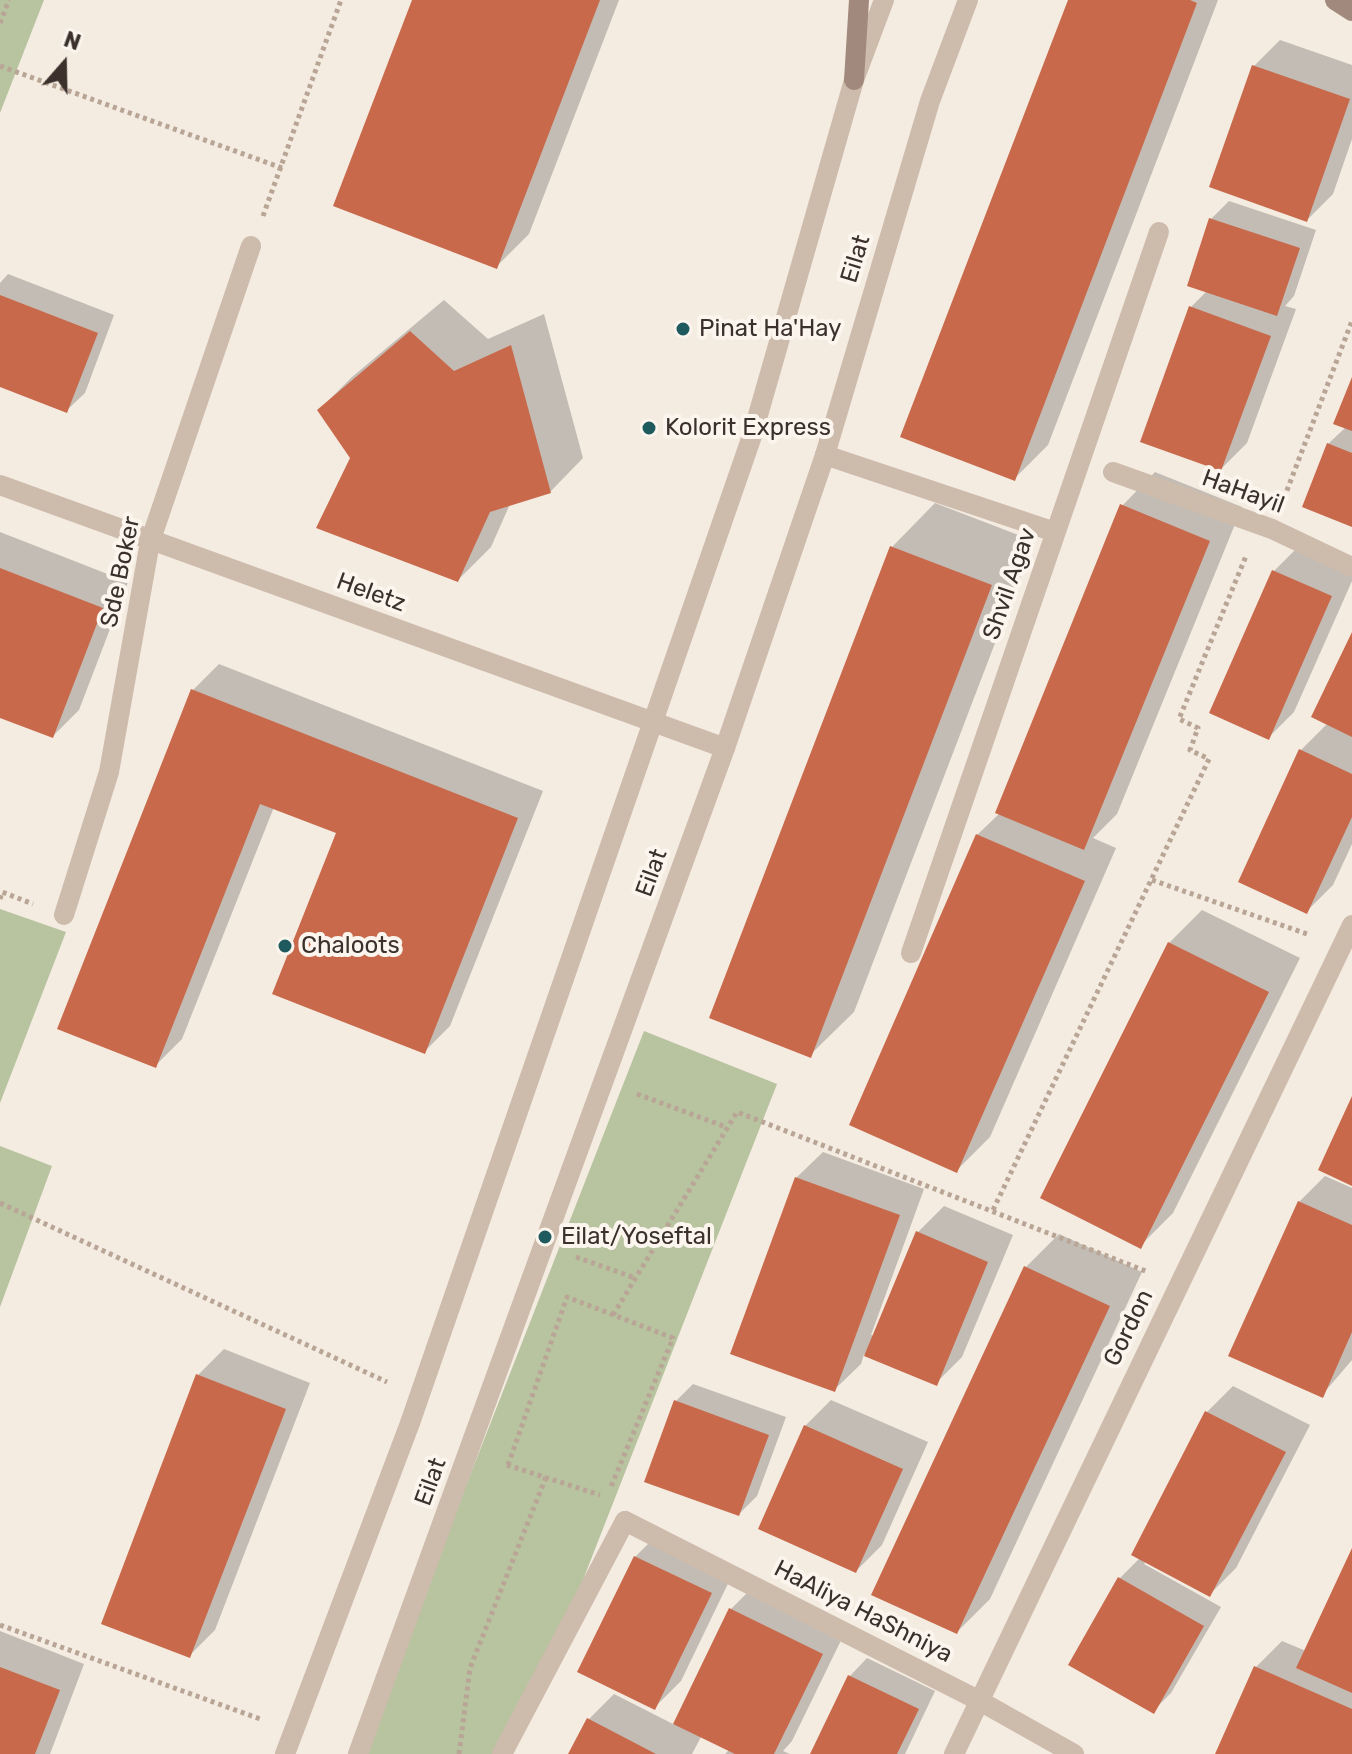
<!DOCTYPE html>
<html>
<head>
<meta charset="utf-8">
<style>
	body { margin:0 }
	#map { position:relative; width:1352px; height:1754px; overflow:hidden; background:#f4ebe1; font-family:Rubik,sans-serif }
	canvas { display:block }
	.north { position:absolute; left:24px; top:24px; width:80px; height:80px; -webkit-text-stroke:6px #fbf5ee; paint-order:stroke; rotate:20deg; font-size:22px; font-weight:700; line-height:32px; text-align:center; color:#3b302b }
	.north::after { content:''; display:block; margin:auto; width:28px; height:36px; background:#3b302b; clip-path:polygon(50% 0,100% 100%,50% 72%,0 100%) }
</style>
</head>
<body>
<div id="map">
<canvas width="1352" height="1754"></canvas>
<div class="north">N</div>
</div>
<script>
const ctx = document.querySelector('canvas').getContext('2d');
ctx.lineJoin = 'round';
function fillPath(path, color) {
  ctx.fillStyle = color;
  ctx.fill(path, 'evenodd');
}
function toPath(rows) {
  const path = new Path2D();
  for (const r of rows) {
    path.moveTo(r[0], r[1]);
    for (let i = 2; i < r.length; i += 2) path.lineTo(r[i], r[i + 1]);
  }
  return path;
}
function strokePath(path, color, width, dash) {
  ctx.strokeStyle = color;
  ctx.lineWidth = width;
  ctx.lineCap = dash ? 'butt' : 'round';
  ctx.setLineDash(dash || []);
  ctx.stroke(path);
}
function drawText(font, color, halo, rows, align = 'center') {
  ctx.font = font + ' Rubik,sans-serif';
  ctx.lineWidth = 8;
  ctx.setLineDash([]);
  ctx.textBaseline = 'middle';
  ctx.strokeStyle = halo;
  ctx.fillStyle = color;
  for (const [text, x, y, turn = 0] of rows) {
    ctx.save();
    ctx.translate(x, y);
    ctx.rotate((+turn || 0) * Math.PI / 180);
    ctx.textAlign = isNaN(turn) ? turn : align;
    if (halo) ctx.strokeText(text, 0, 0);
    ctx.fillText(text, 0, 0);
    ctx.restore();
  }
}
fillPath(toPath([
	[0,0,44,0,0,113],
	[0,909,66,932,0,1103],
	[644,1031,777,1084,579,1590,492,1754,361,1754],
	[0,1146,52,1166,0,1307]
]), '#b8c4a0');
fillPath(toPath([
	[414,0,619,0,529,234,496,267],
	[1070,0,1218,0,1048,445,1015,478],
	[1280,40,1352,65,1352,139,1333,194,1307,220,1254,66],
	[1229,201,1316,230,1294,296,1285,306,1296,309,1247,443,1221,469,1191,307,1208,290,1211,219],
	[8,274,114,315,85,393,67,410,0,385,0,283],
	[444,300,488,339,544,314,583,458,550,492,510,504,491,547,458,580,352,458,319,410,352,377],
	[1352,382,1352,525,1328,444,1346,427],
	[1155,472,1242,507,1117,814,1093,838,1116,848,990,1137,957,1170,977,835,1000,813,1122,506],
	[935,503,1034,541,854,1012,810,1055,892,547],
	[0,532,128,582,79,710,53,736,0,715],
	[1300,545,1352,568,1352,581,1294,712,1268,738,1274,571],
	[1352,636,1352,844,1333,885,1307,911,1300,751,1328,723],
	[219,664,543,791,450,1026,424,1052,339,832,274,807,182,1039,156,1065,193,690],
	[1202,910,1300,958,1173,1213,1140,1246,1169,943],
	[823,1152,924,1189,871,1335,875,1336,918,1232,944,1206,1013,1235,962,1357,936,1383,864,1354,861,1364,834,1390,796,1178],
	[1325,1176,1352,1188,1352,1360,1322,1395,1299,1202],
	[1059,1234,1142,1272,990,1599,957,1632,1026,1267],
	[224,1349,310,1383,215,1630,189,1656,198,1375],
	[693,1384,786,1417,757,1496,739,1514,675,1402],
	[1233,1386,1310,1425,1236,1568,1210,1594,1146,1561,1144,1564,1221,1607,1171,1693,1153,1711,1071,1664,1120,1578,1140,1558,1133,1554,1207,1412],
	[831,1400,928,1442,882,1545,856,1571,805,1426],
	[661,1531,736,1567,681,1681,655,1707,635,1557],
	[1352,1552,1352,1754,1218,1754,1256,1667,1282,1641,1306,1651],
	[757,1583,847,1628,792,1741,783,1751,790,1754,725,1754,730,1749,702,1735,692,1754,570,1754,588,1720,614,1694,675,1725,731,1609],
	[0,1631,84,1664,50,1754,0,1754],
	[867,1658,935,1691,905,1754,812,1754,850,1676]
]), '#0003');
fillPath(toPath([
	[412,0,600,0,497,269,333,206],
	[1068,0,1190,0,1197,3,1015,481,900,437],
	[1252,65,1350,99,1307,222,1209,187],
	[1209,218,1300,248,1277,316,1187,286],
	[0,295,98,333,67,413,0,387],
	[1189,306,1271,336,1221,471,1140,442],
	[410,331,454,371,511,345,551,493,490,512,458,582,316,528,350,458,317,410],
	[1352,377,1352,431,1333,424],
	[1327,443,1352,453,1352,527,1302,507],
	[1120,504,1210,541,1084,850,995,813],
	[890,546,992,585,811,1058,709,1018],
	[0,568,103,608,53,738,0,718],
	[1272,570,1332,596,1269,740,1209,713],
	[1352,632,1352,737,1311,717],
	[191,689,518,818,425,1054,272,994,336,833,260,804,156,1068,57,1029],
	[1299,749,1352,774,1352,817,1307,914,1238,882],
	[976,834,1085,881,957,1173,849,1125],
	[1168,942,1269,992,1141,1249,1040,1198],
	[1352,1096,1352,1186,1318,1170],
	[795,1177,900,1215,835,1392,730,1354],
	[1298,1201,1352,1225,1352,1332,1323,1398,1228,1356],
	[916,1231,988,1262,937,1386,864,1356],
	[1024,1266,1110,1306,957,1634,871,1595],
	[196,1374,286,1409,190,1658,101,1624],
	[674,1400,769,1435,739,1516,644,1482],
	[1205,1411,1286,1452,1210,1597,1131,1555],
	[804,1425,903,1469,856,1573,758,1529],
	[1352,1548,1352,1693,1296,1668],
	[634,1556,712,1593,655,1710,577,1672],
	[1118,1577,1204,1626,1154,1714,1068,1665],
	[729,1608,823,1654,774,1754,735,1754,673,1724],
	[1254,1666,1352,1709,1352,1754,1215,1754],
	[0,1667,60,1690,35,1754,0,1754],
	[848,1675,919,1709,897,1754,810,1754],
	[587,1718,656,1754,568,1754]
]), '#c8694b');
strokePath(toPath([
	[0,23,9,0],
	[0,66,282,168],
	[263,216,341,0],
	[1284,498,1352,321],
	[1152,880,1310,935],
	[0,899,2,892,33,904],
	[637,1094,726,1127],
	[0,1203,387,1382],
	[993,1210,1209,759,1190,750,1198,728,1179,719,1246,556],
	[576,1257,635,1278],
	[613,1315,737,1112,1148,1272],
	[507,1465,600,1495],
	[508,1465,567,1297,673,1338,610,1489],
	[0,1625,263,1720],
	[459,1754,470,1668,546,1477]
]), '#b9a596', 5, [4, 4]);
strokePath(toPath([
	[825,455,1055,532],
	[911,953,1159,232]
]), '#cdbbac', 20);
strokePath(toPath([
	[502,1754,625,1521]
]), '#cdbbac', 20);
strokePath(toPath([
	[1113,472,1272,529,1352,567],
	[0,485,725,748],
	[64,915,109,772,150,542,251,246],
	[625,1521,978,1700,1074,1754],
	[954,1754,1352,925]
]), '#cdbbac', 20);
strokePath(toPath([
	[285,1754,410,1423,752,436,854,80,884,0],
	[358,1754,725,748,825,455,930,101,968,0]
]), '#cdbbac', 20);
strokePath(toPath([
	[1335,0,1352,11],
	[854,80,859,0]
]), '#a18a7d', 20);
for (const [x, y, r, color] of [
	[683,329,8,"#1f5a5e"],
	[649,428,8,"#1f5a5e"],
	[285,946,8,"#1f5a5e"],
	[545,1237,8,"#1f5a5e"]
]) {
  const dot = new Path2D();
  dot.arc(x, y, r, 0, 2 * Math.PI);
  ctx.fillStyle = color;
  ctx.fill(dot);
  strokePath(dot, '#fbf5ee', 3);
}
drawText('24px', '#3b302b', '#fbf5ee', [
	["Eilat",856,259,-73],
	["HaHayil",1243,492,20],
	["Sde Boker",121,572,-78],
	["Shvil Agav",1010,584,-71],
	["Heletz",371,593,20],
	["Eilat",652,873,-70],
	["Gordon",1129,1328,-64],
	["Eilat",431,1482,-70],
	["HaAliya HaShniya",863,1612,27]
]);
drawText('24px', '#3b302b', '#fbf5ee', [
	["Pinat Ha'Hay",699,329],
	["Kolorit Express",665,428],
	["Chaloots",301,946],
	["Eilat/Yoseftal",561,1237]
], 'left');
</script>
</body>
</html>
